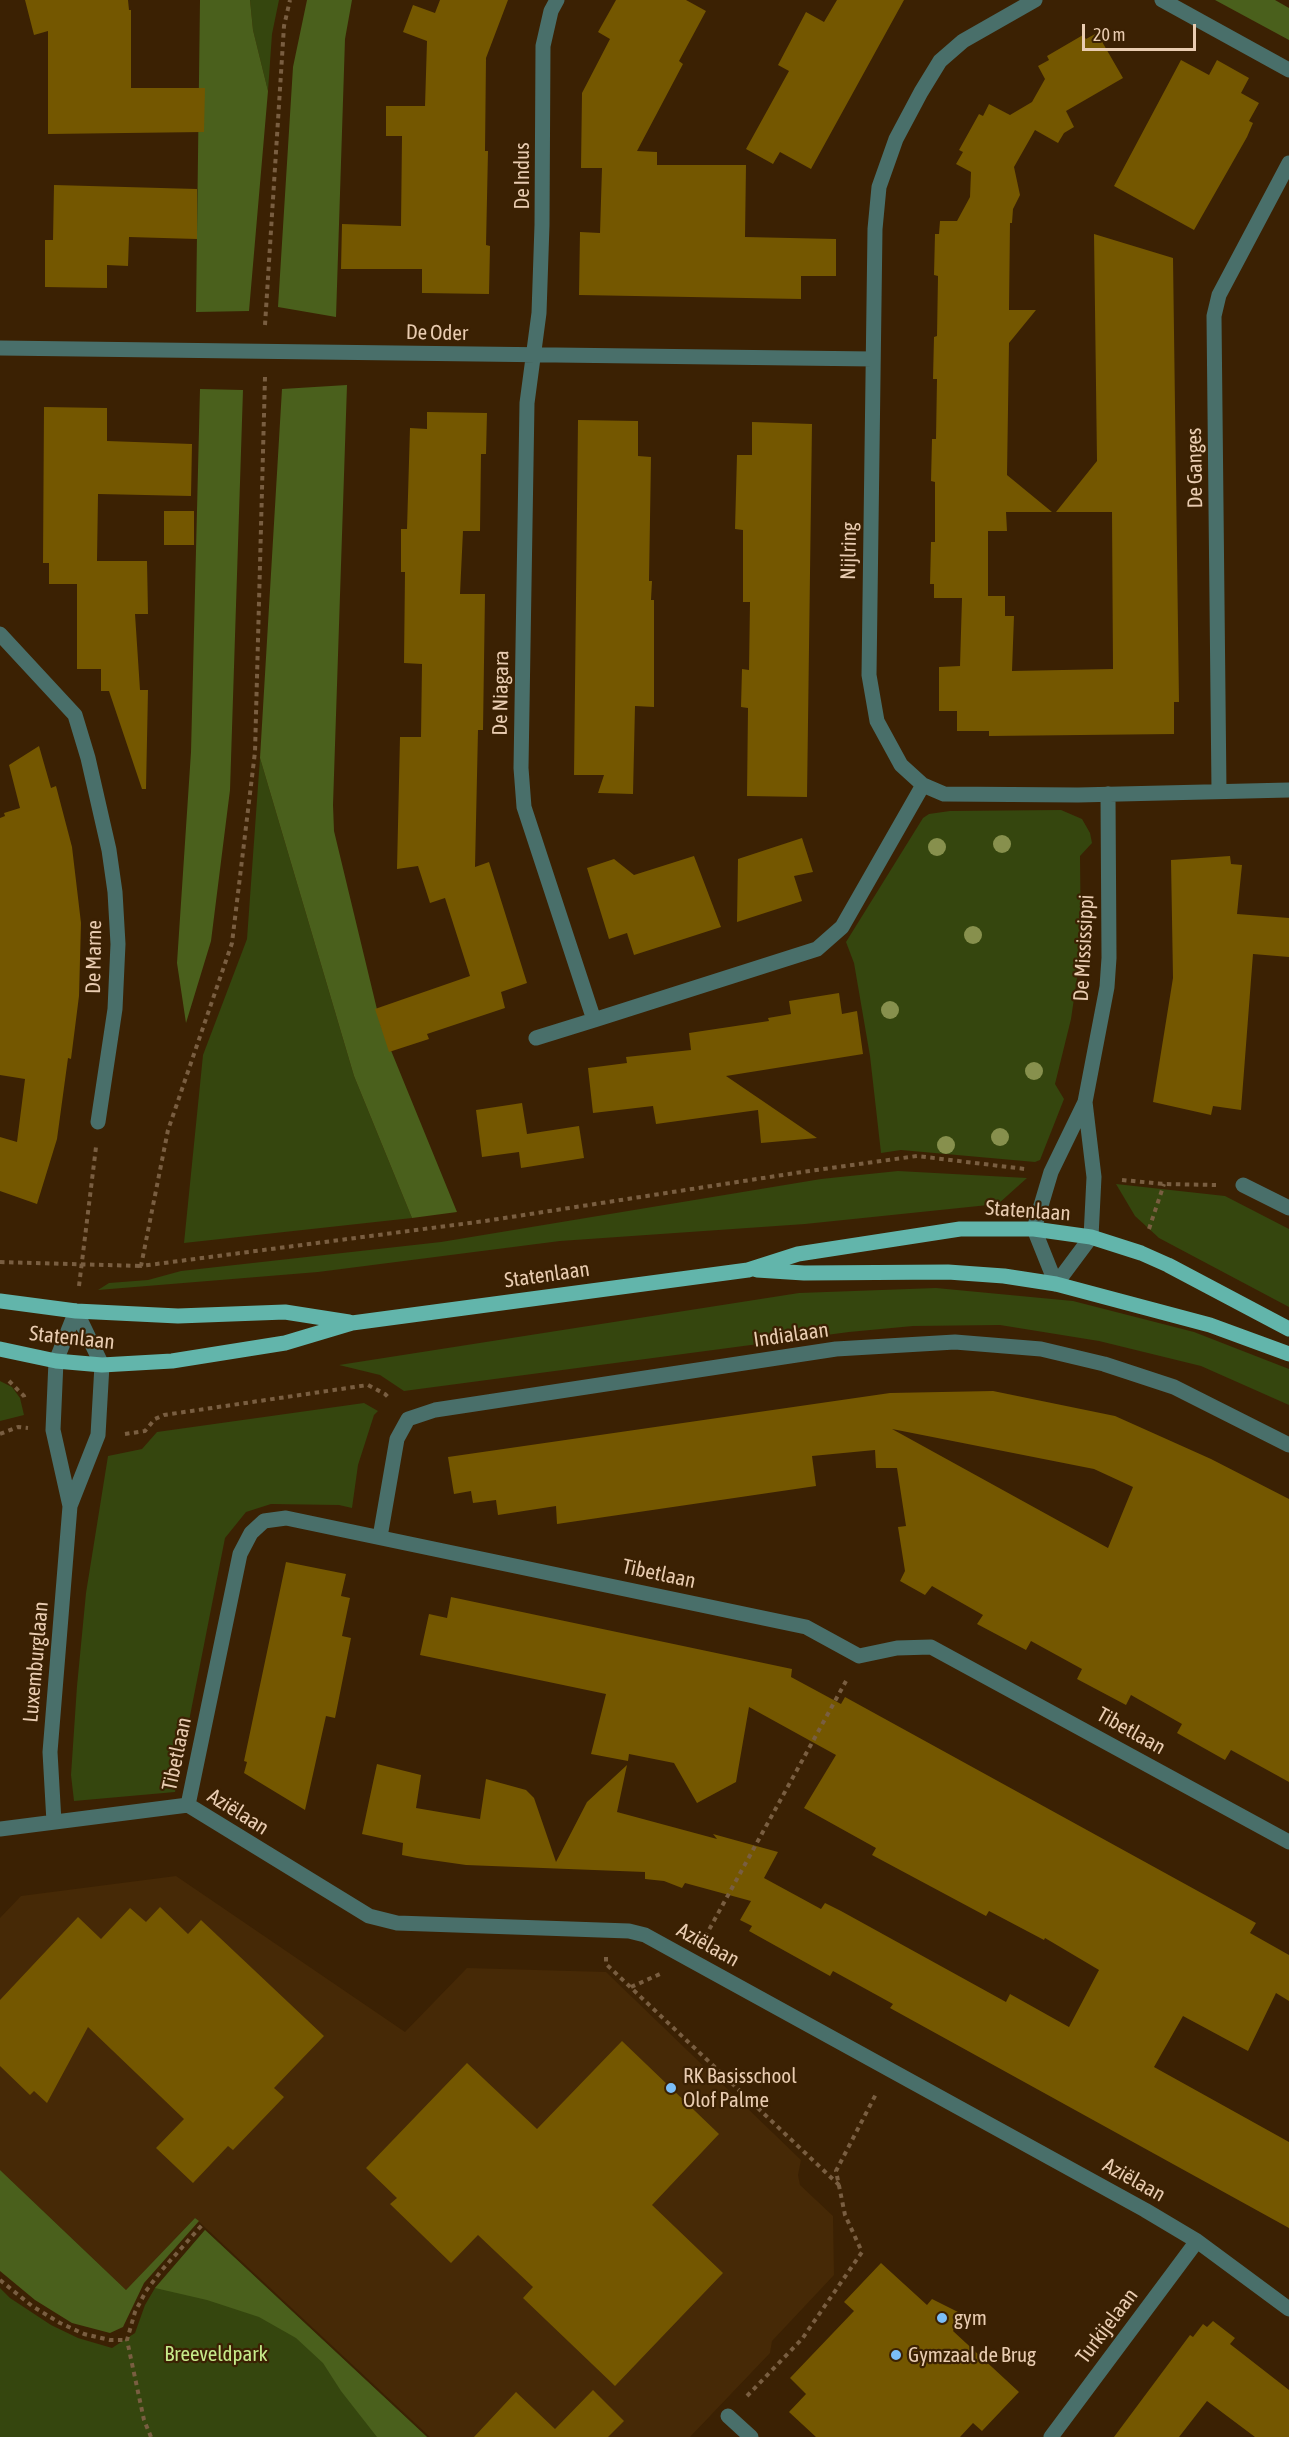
<!DOCTYPE html>
<html>
<head>
<meta charset="utf-8">
<style>
	body { margin:0 }
	#map { position:relative; width:1289px; height:2437px; overflow:hidden; background:#3b2103; font-family:"Asap Condensed",sans-serif }
	canvas { display:block }
	.scale { position:absolute; left:1082px; top:24px; width:114px; height:27px; box-sizing:border-box; border:3px solid #e9ccb1; border-top:0; padding-left:8px; font-size:18px; line-height:21px; white-space:nowrap; color:#e9ccb1; -webkit-text-stroke:4px #3b2103; paint-order:stroke }
</style>
</head>
<body>
<div id="map">
<canvas width="1289" height="2437"></canvas>
<div class="scale">20 m</div>
</div>
<script>
const ctx = document.querySelector('canvas').getContext('2d');
ctx.lineJoin = 'round';
function fillPath(path, color) {
  ctx.fillStyle = color;
  ctx.fill(path, 'evenodd');
}
function toPath(rows) {
  const path = new Path2D();
  for (const r of rows) {
    path.moveTo(r[0], r[1]);
    for (let i = 2; i < r.length; i += 2) path.lineTo(r[i], r[i + 1]);
  }
  return path;
}
function strokePath(path, color, width, dash) {
  ctx.strokeStyle = color;
  ctx.lineWidth = width;
  ctx.lineCap = dash ? 'butt' : 'round';
  ctx.setLineDash(dash || []);
  ctx.stroke(path);
}
function drawText(font, color, halo, rows, align = 'center') {
  ctx.font = font + ' "Asap Condensed",sans-serif';
  ctx.lineWidth = 4.5;
  ctx.setLineDash([]);
  ctx.textBaseline = 'middle';
  ctx.strokeStyle = halo;
  ctx.fillStyle = color;
  for (const [text, x, y, turn = 0] of rows) {
    ctx.save();
    ctx.translate(x, y);
    ctx.rotate((+turn || 0) * Math.PI / 180);
    ctx.textAlign = isNaN(turn) ? turn : align;
    if (halo) ctx.strokeText(text, 0, 0);
    ctx.fillText(text, 0, 0);
    ctx.restore();
  }
}
fillPath(toPath([
	[176,1876,405,2032,467,1968,606,1972,801,2160,798,2175,800,2185,833,2216,834,2275,772,2341,770,2353,690,2437,430,2437,195,2218,126,2290,0,2170,0,1918,21,1896]
]), '#462906');
fillPath(toPath([
	[250,0,279,0,272,34,268,91,253,30],
	[260,758,354,1076,412,1218,184,1243,203,1055,247,939],
	[1061,810,1082,819,1090,833,1092,843,1080,856,1081,951,1087,952,1091,957,1086,963,1079,964,1071,1019,1055,1084,1064,1099,1040,1160,1035,1162,901,1150,881,1153,870,1056,854,963,846,942,923,818,929,814,950,811],
	[898,1171,1027,1178,998,1204,805,1224,560,1241,318,1272,98,1290,109,1283,148,1280,181,1271,441,1242,821,1179],
	[1116,1184,1225,1196,1289,1229,1289,1307,1159,1238,1135,1216],
	[936,1288,1073,1301,1194,1332,1289,1369,1289,1405,1201,1366,1099,1341,1000,1325,913,1326,849,1332,404,1391,380,1375,339,1365,799,1293],
	[0,1381,12,1387,20,1398,24,1415,0,1421],
	[364,1403,378,1411,374,1415,358,1465,352,1508,339,1505,271,1504,246,1512,225,1538,175,1792,74,1801,71,1775,77,1686,86,1593,108,1456,142,1449,157,1432],
	[205,2230,427,2437,0,2437,0,2288,10,2298,51,2325,78,2338,112,2348,135,2333,145,2305,155,2288]
]), '#35460e');
fillPath(toPath([
	[200,0,250,0,253,30,268,91,249,311,196,312],
	[307,0,352,0,345,39,336,317,278,307,293,67],
	[1215,0,1275,0,1289,8,1289,40],
	[347,385,333,805,334,831,381,1026,457,1212,412,1218,354,1076,260,758,282,389],
	[200,389,243,390,230,790,211,941,186,1023,177,963,191,752],
	[0,2170,126,2290,195,2218,199,2221,144,2283,123,2327,110,2333,72,2323,35,2300,0,2271],
	[205,2230,427,2437,377,2437,341,2391,323,2363,296,2338,259,2317,207,2300,155,2288]
]), '#4a601c');
fillPath(toPath([
	[25,0,128,0,129,10,131,10,131,88,205,88,204,132,48,134,48,31,34,35],
	[440,0,508,0,486,58,485,151,488,151,486,245,490,246,489,294,422,293,422,269,341,269,342,224,401,226,402,136,386,136,386,106,425,106,427,41,403,32,413,5,435,13],
	[616,0,686,0,706,11,679,61,683,64,637,151,657,152,657,165,746,165,745,237,836,239,836,276,801,276,801,299,579,295,580,232,600,233,602,168,581,168,582,93,610,39,598,32],
	[837,0,904,0,811,169,780,152,773,164,746,149,789,71,778,65,806,12,824,22],
	[1097,33,1123,78,1066,111,1074,127,1064,133,1058,143,1035,130,1014,167,1020,195,1013,209,1012,223,1010,223,1009,310,1036,310,1009,343,1007,475,1052,512,1006,512,1007,531,988,531,988,596,1005,596,1005,616,1014,616,1012,671,1113,669,1112,512,1056,512,1097,461,1094,234,1173,258,1179,702,1174,702,1174,734,989,736,989,731,957,731,957,711,939,711,939,667,960,666,962,598,934,598,934,584,930,584,931,542,935,542,935,482,931,481,932,439,936,439,937,379,933,379,934,337,937,336,938,276,934,275,935,234,939,234,940,221,957,221,970,197,971,172,956,164,963,152,959,150,979,114,983,116,989,104,1010,115,1032,102,1045,79,1038,66,1049,60,1047,56,1083,35,1086,39],
	[1181,60,1209,75,1217,60,1249,78,1241,93,1259,103,1249,121,1253,123,1247,137,1194,230,1114,186],
	[54,185,197,189,197,239,129,237,128,266,107,265,107,288,45,287,45,240,53,240],
	[44,407,107,408,107,441,192,444,191,496,98,494,97,561,147,561,148,614,135,614,140,690,148,690,146,789,142,789,109,691,101,691,101,669,77,669,77,584,49,584,49,563,43,563],
	[427,412,487,413,486,454,481,454,480,531,463,531,460,594,485,594,483,730,478,730,475,867,489,862,527,983,501,992,505,1008,427,1034,429,1039,389,1052,375,1009,470,976,445,898,430,903,418,866,397,869,400,737,421,737,422,664,404,663,405,572,401,572,401,529,407,529,410,428,427,429],
	[578,420,638,421,638,456,651,457,649,581,652,581,651,600,654,600,654,707,635,706,633,794,598,793,604,775,574,775],
	[752,422,812,424,807,797,747,796,748,708,741,707,742,669,749,670,750,602,743,602,743,530,735,529,737,455,752,455],
	[164,511,194,511,194,545,164,545],
	[39,746,51,788,56,786,72,847,81,923,79,996,71,1059,68,1058,57,1139,37,1204,0,1191,0,1137,17,1142,25,1079,0,1075,0,818,5,816,4,813,20,808,9,765],
	[802,838,813,872,794,876,802,901,737,922,738,859],
	[694,856,721,927,634,955,627,933,609,939,587,868,614,859,634,875],
	[1230,856,1231,864,1242,865,1237,914,1289,918,1289,957,1253,954,1241,1110,1213,1106,1211,1115,1153,1102,1173,978,1171,860],
	[839,993,842,1014,857,1011,863,1054,726,1076,817,1138,761,1143,758,1110,656,1124,653,1106,593,1113,588,1068,627,1063,626,1057,691,1050,689,1033,769,1021,768,1018,791,1014,789,1001],
	[522,1103,527,1134,579,1126,584,1158,521,1168,519,1152,482,1157,476,1110],
	[993,1391,1115,1416,1211,1459,1289,1499,1289,1782,1231,1750,1225,1760,1177,1733,1182,1724,1131,1695,1126,1705,1077,1679,1082,1669,1031,1641,1026,1650,977,1624,983,1615,932,1586,925,1595,900,1581,905,1571,898,1527,906,1526,897,1468,876,1468,875,1450,812,1456,816,1486,557,1524,556,1506,498,1515,496,1500,473,1503,471,1491,454,1494,448,1457,890,1393],
	[892,1429,1094,1469,1133,1487,1108,1548],
	[286,1562,346,1574,341,1596,350,1598,342,1636,351,1638,335,1718,326,1716,305,1810,244,1773,247,1762,244,1761],
	[451,1597,792,1669,791,1677,841,1704,845,1697,1256,1923,1250,1933,1289,1955,1289,2001,1276,1993,1248,2051,1183,2016,1154,2067,1289,2142,1289,2228,890,2008,893,2004,833,1971,830,1976,749,1931,752,1926,740,1920,751,1901,685,1883,682,1888,664,1881,645,1879,645,1872,466,1865,417,1858,402,1855,403,1843,362,1834,377,1764,421,1775,416,1808,480,1819,486,1779,526,1790,534,1798,556,1862,587,1802,627,1765,617,1812,717,1839,713,1834,778,1852,764,1878,821,1909,825,1903,841,1911,1006,2002,1010,1994,1069,2027,1099,1970,1045,1938,1044,1940,989,1911,986,1916,872,1855,876,1848,804,1808,836,1755,749,1707,736,1782,697,1803,674,1763,629,1754,628,1761,591,1754,606,1694,420,1655,429,1614,447,1618],
	[160,1907,188,1934,201,1920,324,2036,274,2088,284,2097,233,2150,228,2146,193,2183,156,2148,184,2119,88,2027,47,2103,34,2091,30,2095,0,2066,0,2000,78,1917,101,1939,130,1908,146,1922],
	[622,2041,719,2134,652,2205,723,2273,615,2386,523,2298,533,2287,478,2235,451,2263,390,2204,397,2198,366,2168,467,2063,537,2129],
	[881,2263,927,2305,932,2299,962,2314,953,2331,1019,2392,982,2431,973,2423,960,2437,816,2437,789,2412,806,2394,790,2378,854,2311,844,2302],
	[1213,2321,1235,2338,1230,2344,1289,2390,1289,2437,1255,2437,1207,2401,1179,2437,1114,2437,1190,2335,1193,2337,1203,2324,1207,2327],
	[593,2390,624,2421,608,2437,474,2437,516,2392,555,2429]
]), '#745700');
strokePath(toPath([
	[265,325,284,26,290,0],
	[265,377,255,752,232,943,168,1130,141,1266,485,1221,802,1172,917,1156,1025,1169],
	[1122,1180,1164,1184,1216,1185],
	[1149,1229,1164,1184],
	[0,1262,141,1266],
	[79,1286,96,1147],
	[9,1381,24,1396,25,1400],
	[0,1434,18,1427,28,1428],
	[125,1434,145,1431,155,1419,164,1415,368,1385,385,1394,390,1399],
	[705,1937,846,1681],
	[606,1957,606,1964,839,2185],
	[631,1987,660,1974],
	[0,2280,32,2306,60,2323,84,2334,110,2340,127,2340],
	[747,2396,802,2339,862,2252,845,2215,836,2171,876,2094],
	[151,2437,144,2420,127,2340,135,2312,146,2291,161,2271,202,2225]
]), '#795e41', 4, [4.5, 4.5]);
strokePath(toPath([
	[557,0,551,11,543,46,542,225,539,313,527,403,521,768,524,807,594,1020,817,949,842,927,923,785],
	[1035,0,963,41,940,61,921,92,896,139,879,187,875,229,869,675,877,721,901,765,923,785,944,794,1078,795,1289,790],
	[1162,0,1289,70],
	[0,348,873,359],
	[0,634,75,715,88,758,109,850,115,892,118,944,115,1009,98,1122],
	[1219,791,1214,316,1219,295,1289,163],
	[536,1038,594,1020],
	[1243,1185,1289,1208],
	[1056,1284,1034,1229,1051,1172,1085,1102,1107,987,1109,958,1108,794],
	[1056,1284,1091,1237,1094,1177,1085,1102],
	[70,1506,53,1430,56,1361,76,1311],
	[380,1537,397,1439,408,1419,435,1410,836,1349,955,1342,1041,1349,1104,1364,1174,1387,1289,1445],
	[188,1805,240,1554,251,1533,264,1521,286,1518,806,1627,859,1656,897,1648,931,1647,1289,1842],
	[54,1822,50,1752,70,1506,98,1435,102,1365,76,1311],
	[0,1829,188,1805,369,1916,397,1923,629,1931,645,1935,1145,2210,1197,2241,1289,2309],
	[728,2416,751,2437],
	[1051,2437,1197,2241]
]), '#496f6a', 15);
strokePath(toPath([
	[757,1270,804,1273,948,1272,1004,1276,1056,1284,1210,1325,1289,1354],
	[0,1301,76,1311,178,1316,285,1312,349,1322],
	[0,1349,56,1361,102,1365,172,1361,285,1343,352,1323,748,1270,798,1254,960,1229,1034,1229,1091,1237,1141,1253,1168,1265,1289,1329]
]), '#62b5ab', 15);
ctx.fillStyle = '#87904d';
for (const [x, y] of [
	[1002,844],
	[937,847],
	[973,935],
	[890,1010],
	[1034,1071],
	[1000,1137],
	[946,1145]
]) {
  ctx.beginPath();
  ctx.arc(x, y, 9, 0, 2 * Math.PI);
  ctx.fill();
}
for (const [x, y, r, color] of [
	[671,2088,6,"#7bbef8"],
	[942,2318,6,"#7bbef8"],
	[896,2355,6,"#7bbef8"]
]) {
  const dot = new Path2D();
  dot.arc(x, y, r, 0, 2 * Math.PI);
  ctx.fillStyle = color;
  ctx.fill(dot);
  strokePath(dot, '#3b2103', 2);
}
drawText('21px', '#e9ccb1', '#3b2103', [
	["De Indus",522,176,-90],
	["De Oder",437,333,1],
	["De Ganges",1195,468,-91],
	["Nijlring",849,551,-89],
	["De Niagara",501,693,-89],
	["De Mississippi",1084,948,-87],
	["De Marne",94,957,-89],
	["Statenlaan",1028,1211,4],
	["Statenlaan",547,1275,-8],
	["Indialaan",791,1335,-8],
	["Statenlaan",72,1338,6],
	["Tibetlaan",659,1574,12],
	["Luxemburglaan",36,1662,-85],
	["Tibetlaan",1131,1731,29],
	["Tibetlaan",177,1754,-78],
	["Aziëlaan",238,1812,32],
	["Aziëlaan",708,1945,29],
	["Aziëlaan",1134,2180,29],
	["Turkijelaan",1107,2326,-53]
]);
drawText('21px', '#e9ccb1', '#3b2103', [
	["RK Basisschool",683,2076],
	["Olof Palme",683,2100],
	["gym",954,2318],
	["Gymzaal de Brug",908,2355]
], 'left');
drawText('21px', '#c6ea8a', '#3b2103', [
	["Breeveldpark",216,2354]
]);
</script>
</body>
</html>
